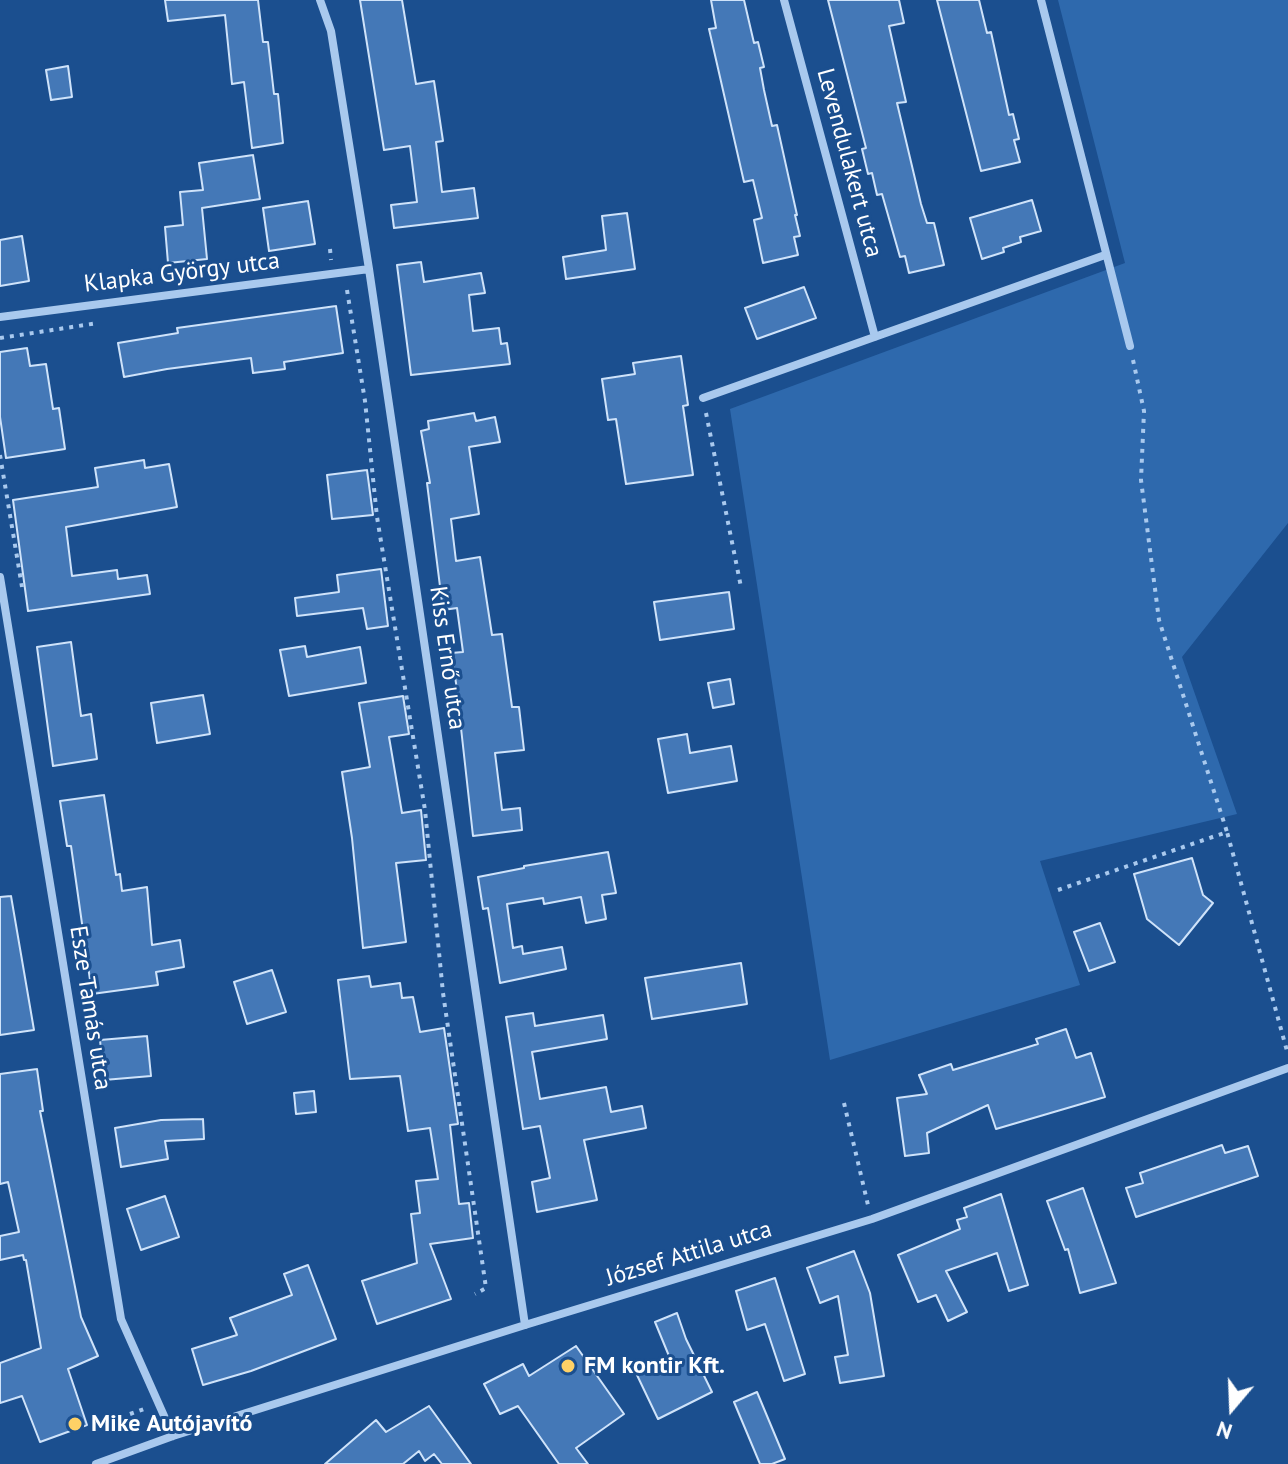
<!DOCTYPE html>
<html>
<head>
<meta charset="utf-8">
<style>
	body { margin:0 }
	#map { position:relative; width:1288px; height:1464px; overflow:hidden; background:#1b4f8f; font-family:"PT Sans",sans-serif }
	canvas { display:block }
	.north { position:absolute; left:1192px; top:1368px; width:80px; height:80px; -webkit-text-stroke:6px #1b4f8f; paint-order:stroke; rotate:199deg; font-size:22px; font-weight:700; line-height:32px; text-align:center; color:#fff }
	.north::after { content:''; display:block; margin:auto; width:28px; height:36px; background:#fff; clip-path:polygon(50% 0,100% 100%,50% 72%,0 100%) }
</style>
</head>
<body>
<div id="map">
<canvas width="1288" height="1464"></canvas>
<div class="north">N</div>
</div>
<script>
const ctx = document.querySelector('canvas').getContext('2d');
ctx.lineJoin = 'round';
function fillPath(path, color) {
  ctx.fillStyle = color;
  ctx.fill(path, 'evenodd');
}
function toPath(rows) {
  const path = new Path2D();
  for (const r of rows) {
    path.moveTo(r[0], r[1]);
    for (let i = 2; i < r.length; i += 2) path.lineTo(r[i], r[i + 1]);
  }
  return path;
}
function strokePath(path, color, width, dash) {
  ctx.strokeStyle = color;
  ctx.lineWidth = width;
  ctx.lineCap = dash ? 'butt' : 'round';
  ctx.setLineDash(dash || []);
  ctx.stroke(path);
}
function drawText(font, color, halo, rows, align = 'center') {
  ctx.font = font + ' "PT Sans",sans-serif';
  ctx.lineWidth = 6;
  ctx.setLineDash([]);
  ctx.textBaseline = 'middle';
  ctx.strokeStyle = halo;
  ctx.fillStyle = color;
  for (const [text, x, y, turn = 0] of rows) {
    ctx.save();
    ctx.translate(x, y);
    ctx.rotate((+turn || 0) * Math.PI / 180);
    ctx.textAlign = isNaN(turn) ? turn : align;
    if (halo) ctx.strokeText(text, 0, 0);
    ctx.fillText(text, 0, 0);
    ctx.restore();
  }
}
fillPath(toPath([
	[1058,0,1288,0,1288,523,1182,657,1237,814,1040,861,1080,985,830,1060,730,409,1125,263]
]), '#2e69ad');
const building = toPath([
	[165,0,258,0,263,42,268,42,274,94,278,94,283,143,252,148,244,82,232,84,225,15,168,21,165,0],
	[360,0,402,0,416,84,434,81,443,141,436,142,442,192,474,188,478,218,394,228,391,205,417,202,410,146,384,150,360,0],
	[711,0,744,0,754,43,758,42,764,67,760,68,764,90,772,126,777,125,797,215,795,215,800,236,794,237,798,255,763,263,754,220,762,218,753,180,744,182,709,29,716,28,711,0],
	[828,0,899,0,904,23,889,26,906,102,897,103,921,204,927,223,934,223,944,265,909,273,905,256,900,257,882,194,877,195,872,173,868,174,862,149,866,148,828,0],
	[937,0,979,0,987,33,991,32,1009,115,1013,114,1019,139,1014,140,1020,162,981,171,937,0],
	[68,66,72,97,51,100,46,70,68,66],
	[253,155,260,199,202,208,207,259,168,263,165,227,183,225,180,192,203,190,199,163,253,155],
	[1032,200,1041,231,1020,237,1021,242,1003,248,1004,252,982,259,970,218,1032,200],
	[308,201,315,244,269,251,263,208,308,201],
	[627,213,635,269,566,279,563,257,606,250,602,216,627,213],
	[22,236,29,281,0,286,0,240,22,236],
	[421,262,424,282,481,273,485,293,469,295,473,331,499,328,501,344,507,343,510,364,411,375,397,265,421,262],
	[804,287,816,318,757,339,745,308,804,287],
	[336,306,343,353,284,362,285,369,253,373,251,358,167,369,124,377,118,343,178,333,177,328,336,306],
	[27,348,30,366,46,364,53,409,59,408,65,449,6,458,0,417,0,352,27,348],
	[681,356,688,405,683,406,693,475,626,484,616,419,608,420,602,379,635,374,633,363,681,356],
	[474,413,476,421,495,417,500,442,469,447,479,514,451,519,456,561,480,557,492,635,502,634,512,707,519,707,524,750,495,753,502,810,520,808,522,830,473,836,456,683,451,653,463,652,457,608,443,610,427,483,430,483,421,431,429,429,428,421,474,413],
	[144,460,145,468,169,464,177,507,66,527,72,576,117,570,118,579,147,575,150,594,28,611,13,500,98,487,95,468,144,460],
	[367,470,373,515,332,519,327,475,367,470],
	[381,569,388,626,367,629,363,608,297,616,295,598,339,592,337,575,381,569],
	[729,592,734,629,660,640,654,602,729,592],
	[71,642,81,716,91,714,97,759,53,766,37,647,71,642],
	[305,646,307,657,360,647,366,683,289,696,280,650,305,646],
	[730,679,734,704,713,708,708,683,730,679],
	[203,695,210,734,157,743,151,703,203,695],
	[403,696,409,734,389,737,402,813,421,810,426,860,396,863,406,942,363,948,352,838,342,772,370,767,359,703,403,696],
	[687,734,690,753,731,746,737,781,668,793,658,739,687,734],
	[104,795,116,875,120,874,122,891,147,887,152,945,180,940,184,967,156,972,158,985,92,994,71,846,67,846,60,801,104,795],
	[608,852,616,893,602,895,606,919,586,923,581,897,544,904,543,898,507,904,513,948,522,946,523,954,562,947,566,969,500,983,488,908,483,909,478,877,524,868,524,866,608,852],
	[1192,858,1203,895,1213,903,1179,945,1147,919,1134,874,1192,858],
	[11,896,34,1030,0,1035,0,897,11,896],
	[1100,923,1115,962,1089,971,1074,932,1100,923],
	[741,963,747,1004,652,1019,645,978,741,963],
	[272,970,286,1012,247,1024,234,982,272,970],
	[369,976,371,987,400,983,402,998,413,997,420,1032,444,1028,458,1124,450,1125,459,1204,469,1203,473,1238,430,1244,451,1299,377,1324,362,1281,417,1263,411,1214,420,1213,416,1181,438,1179,430,1128,408,1131,400,1076,350,1079,338,980,369,976],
	[533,1013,535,1026,603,1015,607,1039,532,1052,540,1099,606,1087,611,1112,642,1106,646,1128,584,1140,597,1200,537,1212,532,1182,550,1178,540,1126,523,1129,506,1017,533,1013],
	[1066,1029,1076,1058,1091,1053,1105,1097,996,1129,988,1105,927,1133,929,1153,905,1156,897,1098,927,1094,919,1075,951,1064,953,1070,1038,1044,1036,1039,1066,1029],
	[147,1036,151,1076,104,1080,100,1040,147,1036],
	[37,1069,43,1111,40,1111,81,1317,98,1356,68,1369,87,1425,40,1442,22,1396,0,1403,0,1363,41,1348,26,1260,24,1260,23,1255,0,1260,0,1236,19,1232,8,1182,0,1184,0,1074,37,1069],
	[314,1091,316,1112,296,1114,294,1093,314,1091],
	[203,1119,204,1139,165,1141,168,1159,121,1167,115,1128,161,1120,203,1119],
	[1222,1145,1225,1153,1248,1146,1258,1176,1136,1217,1126,1188,1143,1183,1140,1173,1222,1145],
	[1083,1188,1116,1283,1080,1293,1068,1249,1065,1250,1047,1201,1083,1188],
	[1001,1194,1028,1285,1009,1291,997,1253,946,1271,967,1312,948,1321,936,1295,918,1302,898,1255,960,1229,957,1220,967,1217,964,1208,1001,1194],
	[165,1196,179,1237,141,1250,127,1209,165,1196],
	[854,1251,870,1293,884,1376,840,1383,835,1357,848,1355,838,1296,820,1303,807,1268,854,1251],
	[308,1265,336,1339,251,1371,203,1385,192,1349,237,1335,230,1318,292,1295,284,1274,308,1265],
	[775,1278,805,1374,784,1381,765,1324,747,1330,736,1291,775,1278],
	[677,1313,686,1339,712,1392,658,1419,636,1373,669,1356,655,1322,677,1313],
	[576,1346,624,1414,576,1448,588,1464,559,1464,518,1406,500,1414,484,1384,523,1364,529,1376,576,1346],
	[757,1392,785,1459,772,1464,760,1464,734,1402,757,1392],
	[429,1406,471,1464,442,1464,434,1454,425,1461,419,1451,403,1464,325,1464,376,1420,386,1432,429,1406]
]);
fillPath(building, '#4478b7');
strokePath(building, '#cfe3fa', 2);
strokePath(toPath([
	[330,249,331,260],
	[347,290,365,401,377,517,425,810,443,993,486,1288,475,1294],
	[0,338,98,323],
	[1133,360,1144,411,1141,480,1159,620,1227,832],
	[706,413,741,587],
	[0,455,22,587],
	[1058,890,1227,832,1287,1051],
	[844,1103,868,1205],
	[130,1414,144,1409]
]), '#a9c9ee', 4, [4, 6]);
strokePath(toPath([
	[320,0,331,31,369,269,525,1325],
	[784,0,875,337],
	[1041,0,1130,346],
	[0,317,369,269],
	[703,398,1105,255],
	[0,577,121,1319,173,1436],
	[96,1464,173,1436,525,1325,872,1219,1288,1068]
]), '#a9c9ee', 8);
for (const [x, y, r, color] of [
	[568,1366,8,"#ffd166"],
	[75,1424,8,"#ffd166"]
]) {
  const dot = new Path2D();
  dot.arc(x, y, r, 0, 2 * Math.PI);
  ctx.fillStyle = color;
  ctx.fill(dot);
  strokePath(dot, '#1b4f8f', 3);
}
drawText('24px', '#fff', '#1b4f8f', [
	["Levendulakert utca",849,163,75],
	["Klapka György utca",182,273,-7],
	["Kiss Ernő utca",447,658,82],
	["Esze Tamás utca",90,1008,81],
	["József Attila utca",689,1254,-17]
]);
drawText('bold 24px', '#fff', '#1b4f8f', [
	["FM kontir Kft.",584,1366],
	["Mike Autójavító",91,1424]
], 'left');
</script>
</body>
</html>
